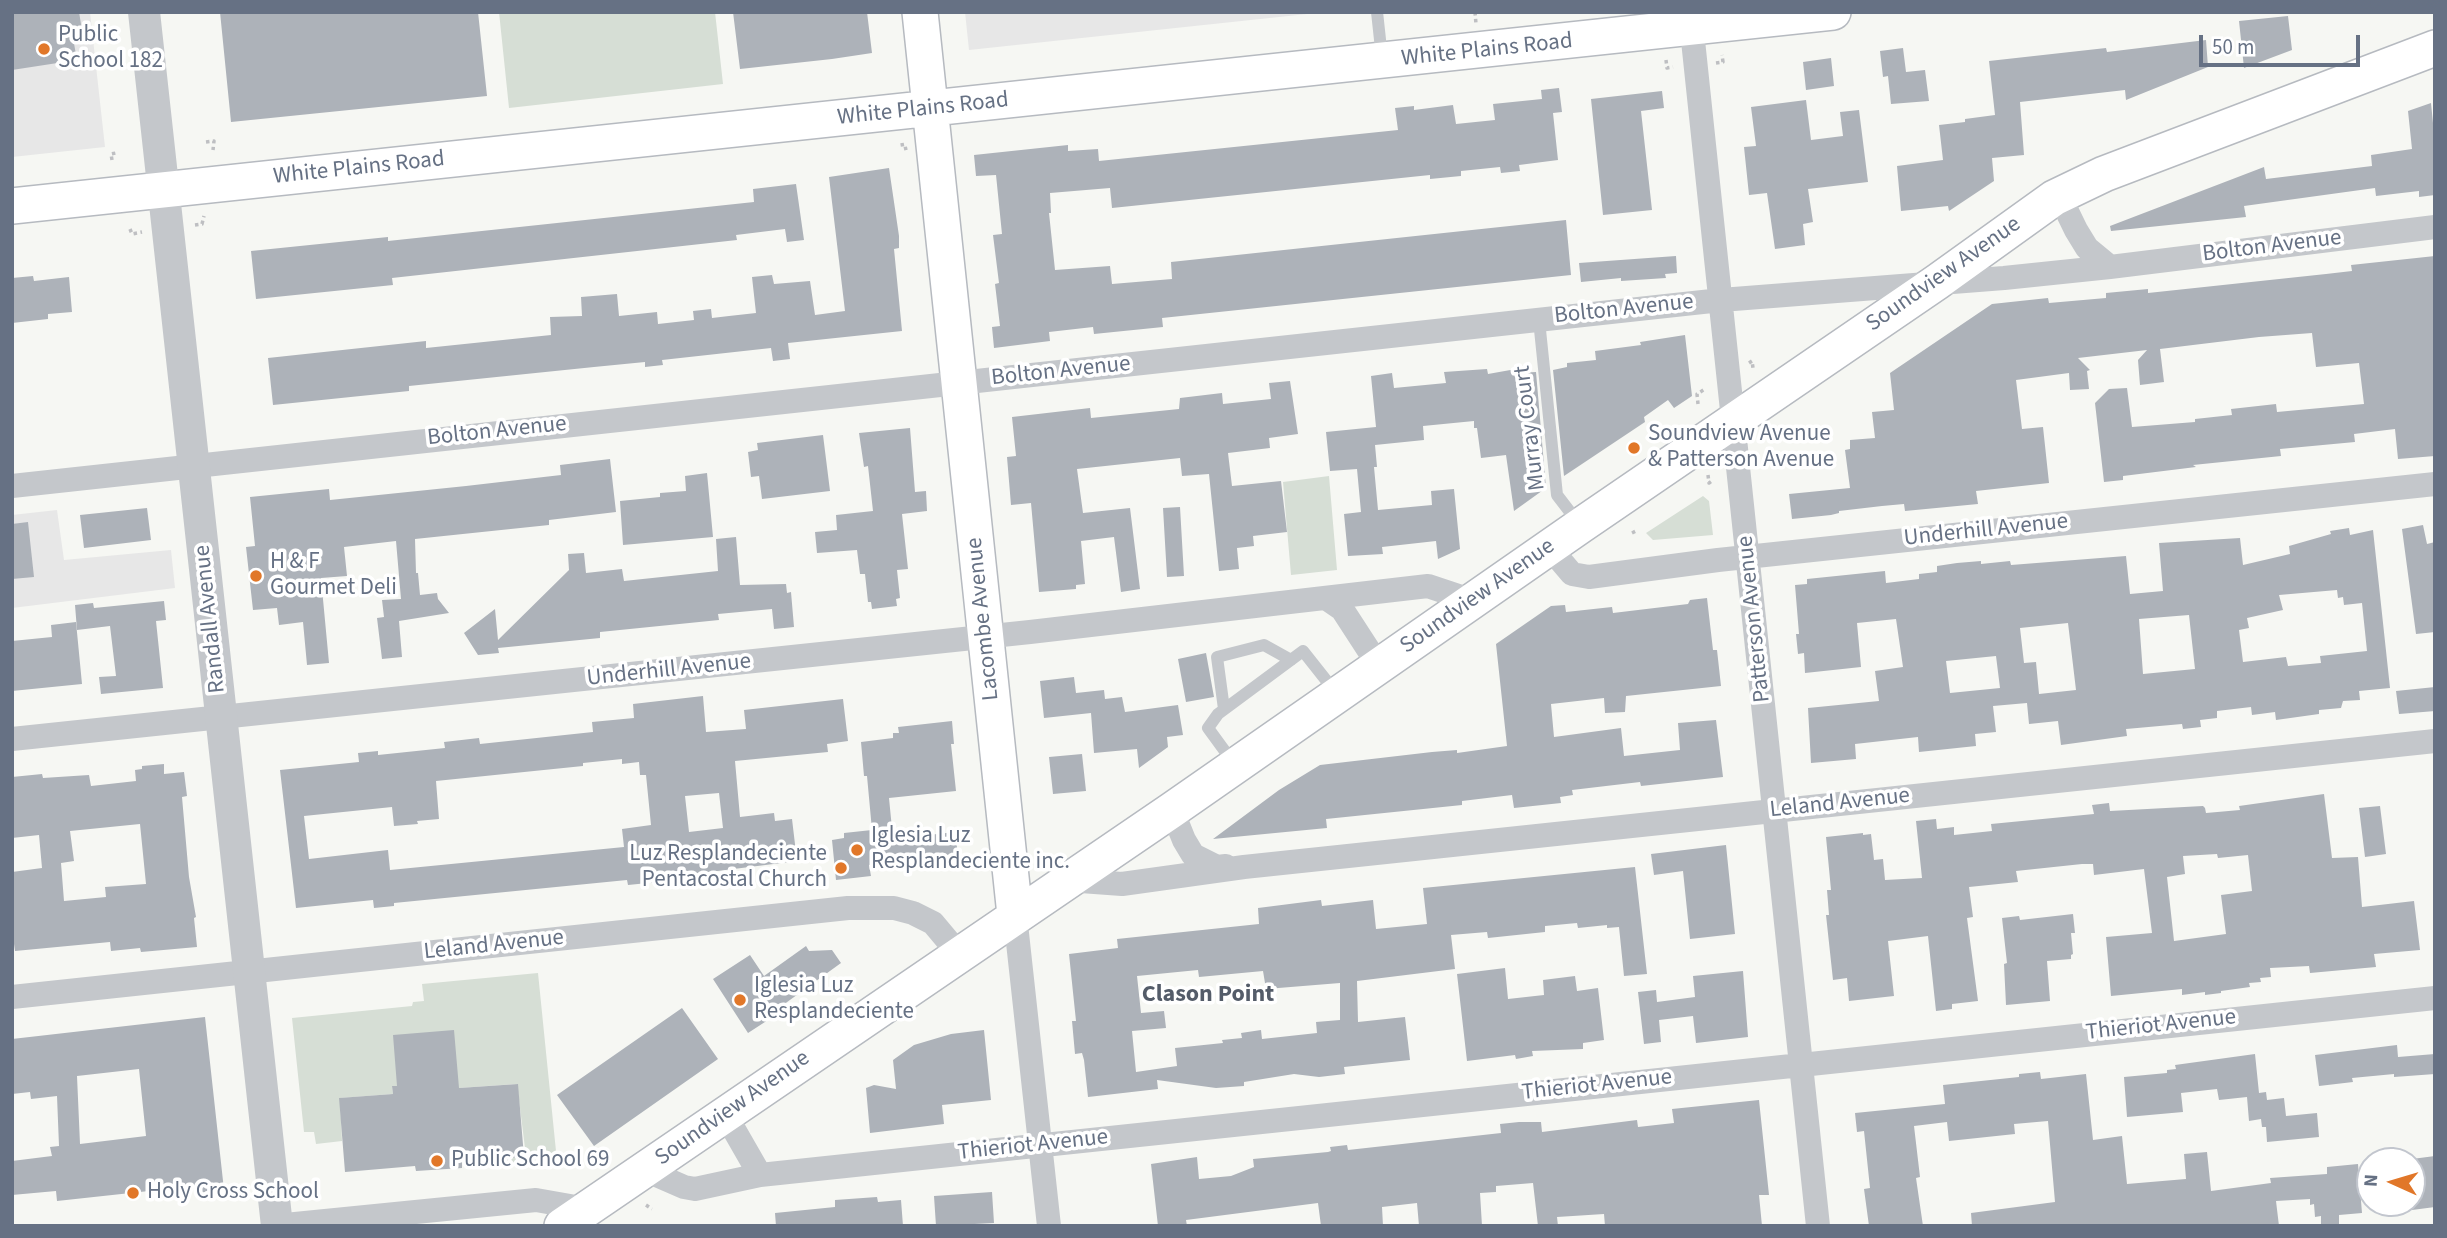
<!DOCTYPE html>
<html>
<head>
<meta charset="utf-8">
<style>
	body { margin:0 }
	#map { position:relative; width:2447px; height:1238px; overflow:hidden; background:#f6f7f3; font-family:"Source Sans 3",sans-serif }
	canvas { display:block }
	.frame { position:absolute; inset:0; border:14px solid #667184; pointer-events:none }
	.north { position:absolute; left:2356px; top:1147px; width:70px; height:70px; box-sizing:border-box; background:#fff; border:2px solid #c2c6ce; border-radius:50%; rotate:274deg; font-size:19px; font-weight:700; line-height:28px; text-align:center; color:#667184 }
	.north::after { content:''; display:block; margin:auto; width:24px; height:32px; background:#e17729; clip-path:polygon(50% 0,100% 100%,50% 72%,0 100%) }
	.scale { position:absolute; left:2199px; top:35px; width:161px; height:32px; box-sizing:border-box; border:4px solid #667184; border-top:0; padding-left:9px; font-size:21px; line-height:24px; white-space:nowrap; color:#667184; -webkit-text-stroke:5px #fff; paint-order:stroke }
</style>
</head>
<body>
<div id="map">
<canvas width="2447" height="1238"></canvas>
<div class="frame"></div>
<div class="north">N</div>
<div class="scale">50 m</div>
</div>
<script>
const ctx = document.querySelector('canvas').getContext('2d');
ctx.lineJoin = 'round';
function fillPath(path, color) {
  ctx.fillStyle = color;
  ctx.fill(path, 'evenodd');
}
function toPath(rows) {
  const path = new Path2D();
  for (const r of rows) {
    path.moveTo(r[0], r[1]);
    for (let i = 2; i < r.length; i += 2) path.lineTo(r[i], r[i + 1]);
  }
  return path;
}
function strokePath(path, color, width, dash) {
  ctx.strokeStyle = color;
  ctx.lineWidth = width;
  ctx.lineCap = dash ? 'butt' : 'round';
  ctx.setLineDash(dash || []);
  ctx.stroke(path);
}
function drawText(font, color, halo, rows, align = 'center') {
  ctx.font = font + ' "Source Sans 3",sans-serif';
  ctx.lineWidth = 7;
  ctx.setLineDash([]);
  ctx.textBaseline = 'middle';
  ctx.strokeStyle = halo;
  ctx.fillStyle = color;
  for (const [text, x, y, turn = 0] of rows) {
    ctx.save();
    ctx.translate(x, y);
    ctx.rotate((+turn || 0) * Math.PI / 180);
    ctx.textAlign = isNaN(turn) ? turn : align;
    if (halo) ctx.strokeText(text, 0, 0);
    ctx.fillText(text, 0, 0);
    ctx.restore();
  }
}
fillPath(toPath([
	[12,12,90,12,105,147,12,157],
	[965,12,1326,12,969,50],
	[57,510,64,560,171,550,175,588,12,608,12,515]
]), '#e7e7e7');
fillPath(toPath([
	[499,12,715,12,723,84,509,108],
	[1329,476,1337,570,1291,575,1283,482],
	[1703,496,1709,501,1713,535,1653,540,1646,533],
	[538,973,557,1161,495,1167,494,1159,526,1156,517,1084,459,1088,397,1086,392,1086,393,1094,340,1098,342,1141,316,1144,314,1132,304,1132,292,1018,412,1006,413,1002,424,1001,422,984]
]), '#d6ded5');
fillPath(toPath([
	[12,12,79,12,83,36,73,38,77,60,12,70],
	[220,12,478,12,487,96,231,122],
	[733,12,867,12,872,53,832,59,740,69],
	[2288,16,2292,50,2244,68,2239,21],
	[2206,40,2208,67,2126,100,2125,90,2020,102,2024,155,1992,158,1994,181,1949,211,1948,206,1901,211,1897,166,1943,160,1939,125,1965,122,1965,119,1995,115,1989,61,2106,48,2107,52],
	[1903,48,1906,72,1925,70,1929,101,1891,104,1888,76,1883,77,1880,51],
	[1831,58,1834,86,1806,90,1803,62],
	[1559,88,1562,112,1553,113,1558,160,1519,165,1520,171,1501,173,1500,167,1461,171,1461,176,1430,179,1430,175,1112,208,1110,188,1050,193,1051,213,1049,213,1055,270,1110,266,1112,284,1172,279,1171,262,1566,220,1571,275,1162,318,1163,327,1094,334,1093,327,1049,332,1050,341,994,348,992,327,1000,326,995,284,999,283,993,235,1002,234,996,175,976,176,974,155,1068,145,1068,151,1098,149,1099,161,1398,130,1395,108,1414,106,1414,110,1453,105,1456,124,1495,120,1493,104,1542,99,1541,90],
	[1662,91,1664,108,1641,111,1652,210,1603,215,1591,99],
	[1806,100,1811,140,1843,136,1840,112,1859,110,1868,182,1808,189,1813,222,1803,224,1805,245,1775,249,1767,193,1749,195,1744,147,1756,146,1751,107],
	[2431,103,2435,143,2435,195,2419,197,2419,191,2376,196,2375,188,2244,206,2246,217,2111,231,2110,226,2264,167,2266,179,2372,166,2371,155,2412,149,2408,111],
	[889,168,899,236,899,248,894,249,902,331,788,343,790,359,773,361,771,348,662,360,663,365,645,367,645,362,594,367,409,386,409,391,273,405,268,358,426,341,426,348,551,335,550,317,582,316,581,297,617,294,619,316,657,312,658,324,694,320,693,311,711,309,712,318,729,316,756,313,752,277,772,275,774,284,810,281,815,315,845,311,829,177],
	[796,184,804,240,787,242,785,229,736,235,737,240,392,278,393,285,256,299,251,251,388,237,388,241,754,202,753,189],
	[1676,256,1677,273,1665,274,1666,278,1621,281,1621,278,1581,282,1579,263],
	[2435,256,2435,456,2398,459,2395,429,2354,434,2355,442,2280,449,2281,456,2193,465,2196,467,2123,476,2123,480,2104,482,2095,403,2109,389,2127,388,2132,427,2195,422,2195,419,2232,415,2231,409,2276,404,2277,412,2364,404,2359,363,2316,367,2312,333,2259,337,2160,349,2164,382,2140,385,2138,360,2147,350,2078,358,2090,370,2087,371,2089,389,2070,390,2069,373,2016,380,2022,429,2043,427,2049,483,1976,491,1978,504,1905,511,1904,504,1882,506,1839,511,1839,513,1831,515,1792,519,1789,494,1850,488,1845,450,1850,449,1850,440,1875,438,1872,412,1894,410,1890,373,1992,304,2048,298,2049,303,2106,298,2106,293,2148,289,2148,293,2326,274,2352,271,2351,265],
	[33,276,34,281,69,277,72,312,48,314,48,319,12,323,12,278],
	[1685,335,1692,396,1674,408,1668,400,1644,417,1645,422,1564,476,1553,370,1567,367,1567,363,1596,360,1595,351,1641,345,1640,342],
	[1487,369,1488,374,1516,369,1517,373,1536,372,1546,488,1514,511,1506,455,1481,458,1477,428,1474,428,1474,421,1423,426,1424,440,1375,445,1377,467,1374,467,1378,510,1432,505,1431,491,1454,489,1460,549,1438,559,1436,541,1382,547,1383,554,1348,556,1344,514,1361,512,1357,469,1330,471,1326,432,1376,427,1371,376,1392,373,1394,388,1446,383,1444,372],
	[1290,381,1298,434,1269,438,1270,448,1228,453,1232,486,1281,481,1287,532,1253,536,1254,546,1237,548,1239,569,1219,571,1209,474,1182,476,1180,458,1077,469,1083,513,1130,508,1140,589,1121,592,1114,537,1081,541,1085,584,1076,585,1076,589,1039,592,1031,503,1011,505,1007,457,1016,456,1012,417,1090,408,1091,418,1179,409,1180,398,1222,393,1223,404,1271,399,1269,383],
	[910,428,915,492,926,491,927,511,902,514,908,569,897,570,900,598,896,599,897,606,872,609,871,602,868,602,865,574,860,574,857,550,817,553,815,532,837,530,836,515,873,511,868,466,864,467,859,433],
	[823,435,830,491,762,499,759,476,751,477,748,452,758,450,757,443],
	[610,459,616,512,549,520,549,525,415,539,416,573,418,573,420,595,437,593,438,599,449,613,399,621,402,657,382,659,377,618,384,617,382,600,401,599,396,541,344,547,347,576,321,578,329,663,307,665,303,622,279,625,277,608,253,610,246,547,255,546,250,497,329,489,330,500,466,486,561,475,560,465],
	[707,473,713,537,623,545,620,501,660,497,660,493,686,491,685,476],
	[1180,507,1184,576,1167,577,1163,508],
	[147,508,151,540,84,548,80,515],
	[28,522,34,577,12,579,12,524],
	[2423,525,2427,544,2435,542,2435,632,2416,634,2402,529],
	[2349,528,2350,535,2373,530,2390,688,2359,691,2360,700,2343,701,2341,708,2319,710,2319,714,2276,720,2275,712,2252,715,2251,707,2217,711,2217,718,2200,720,2201,727,2183,729,2182,724,2126,729,2127,736,2061,745,2058,721,2029,724,2027,703,1993,706,1996,732,1975,734,1976,746,1919,752,1918,737,1855,744,1856,759,1811,763,1808,708,1879,701,1875,671,1903,667,1896,619,1857,623,1861,667,1805,673,1804,653,1798,654,1796,634,1799,634,1795,585,1807,584,1807,579,1885,571,1886,583,1919,579,1919,574,1937,572,1937,566,1957,563,1981,561,1981,564,2010,561,2011,565,2126,556,2130,594,2163,591,2159,543,2240,538,2243,565,2290,554,2289,546,2331,534,2330,531],
	[2337,590,2338,598,2343,597,2344,605,2362,603,2367,651,2320,656,2321,663,2288,666,2286,657,2243,662,2239,630,2249,628,2247,618,2283,610,2279,595],
	[2189,615,2195,669,2143,674,2139,619],
	[2068,623,2076,690,2039,694,2036,662,2024,663,2020,628],
	[1996,656,2000,688,1950,693,1946,661],
	[736,537,740,585,786,584,787,593,791,592,794,627,774,629,772,609,718,614,719,620,600,632,600,638,498,648,499,653,478,655,464,633,495,609,498,640,569,570,568,554,584,553,586,573,622,569,624,581,718,571,716,539],
	[1707,598,1713,650,1717,650,1721,686,1626,696,1625,712,1605,713,1604,698,1551,704,1554,737,1621,728,1624,756,1680,750,1678,723,1716,720,1723,777,1641,786,1640,782,1572,790,1573,795,1560,797,1561,803,1514,808,1512,795,1462,801,1462,805,1326,819,1327,828,1213,839,1279,790,1320,765,1432,752,1457,750,1457,753,1507,746,1496,644,1551,606,1565,605,1566,612,1612,607,1613,613,1688,604,1690,600],
	[164,601,166,620,156,621,163,688,101,694,99,677,116,676,110,626,77,630,75,605,93,603,94,608],
	[76,622,82,684,12,691,12,641,52,637,51,625],
	[1206,653,1214,697,1186,702,1178,659],
	[1074,677,1076,693,1104,690,1105,699,1122,697,1125,712,1178,705,1183,735,1167,737,1168,747,1139,768,1137,749,1094,753,1091,713,1044,718,1040,681],
	[2435,687,2435,711,2399,714,2396,691],
	[703,696,706,732,746,729,744,710,843,699,848,741,827,744,828,752,735,761,740,817,774,813,775,821,792,819,797,861,694,874,695,884,659,888,658,882,628,885,627,880,394,903,394,906,374,908,373,900,296,908,280,770,359,762,358,753,378,751,378,755,445,748,444,742,479,738,480,744,593,732,592,722,634,718,633,704],
	[622,759,622,764,639,762,640,775,646,775,651,825,622,829,624,847,390,870,388,850,309,859,304,816,392,807,394,826,418,824,417,821,439,819,436,781,583,766,583,763],
	[719,793,723,828,689,832,685,796],
	[952,721,954,744,951,744,956,791,889,798,893,839,955,832,958,855,869,865,871,876,836,880,832,840,844,838,844,833,872,830,867,776,864,776,861,742,893,738,893,733,899,733,898,727],
	[1082,754,1086,791,1053,794,1049,757],
	[164,764,164,774,184,772,187,796,182,797,189,877,196,917,194,918,197,947,141,952,140,948,111,951,110,942,15,951,14,944,12,944,12,872,42,868,39,835,12,838,12,777,42,774,43,778,89,775,91,786,136,781,135,770,142,769,142,766],
	[140,824,146,884,105,887,106,897,64,901,61,863,74,861,70,831],
	[2324,794,2332,858,2358,857,2362,907,2414,901,2420,950,2374,954,2376,967,2310,973,2309,966,2270,968,2271,977,2260,978,2261,982,2249,983,2250,987,2221,991,2221,993,2205,995,2205,992,2182,995,2182,989,2111,996,2106,937,2152,933,2144,869,2094,875,2093,864,2082,864,2016,871,2018,882,1969,887,1973,917,1967,918,1978,1001,1952,1004,1952,1009,1936,1011,1928,936,1888,941,1894,996,1849,1001,1847,978,1833,980,1826,915,1829,915,1827,890,1831,890,1826,837,1863,833,1863,835,1871,834,1874,860,1883,859,1885,880,1922,878,1916,821,1936,819,1937,829,1954,827,1954,835,1992,831,1991,824,2094,814,2092,805,2109,803,2110,811,2203,806,2205,808,2206,813,2240,810,2239,806],
	[2217,854,2218,858,2248,855,2252,891,2221,895,2226,934,2174,941,2167,877,2185,874,2183,856],
	[2380,806,2386,854,2365,857,2359,808],
	[1726,845,1735,934,1690,939,1683,871,1654,875,1651,854],
	[1635,867,1647,974,1624,976,1619,927,1607,928,1607,925,1578,928,1577,923,1545,926,1545,932,1488,938,1487,932,1451,935,1455,969,1357,981,1358,1022,1405,1017,1410,1060,1344,1067,1345,1074,1319,1077,1294,1074,1244,1082,1244,1086,1216,1088,1157,1080,1158,1089,1088,1097,1084,1060,1082,1053,1075,1054,1072,1021,1076,1021,1069,954,1118,948,1117,939,1259,924,1258,908,1321,900,1322,906,1373,900,1376,929,1427,924,1423,888],
	[1198,970,1199,977,1263,971,1266,989,1340,983,1340,1020,1316,1022,1317,1033,1262,1039,1261,1030,1241,1033,1242,1038,1222,1040,1223,1043,1175,1048,1177,1066,1136,1072,1132,1031,1166,1028,1164,1011,1141,1013,1137,976],
	[2073,914,2075,933,2071,933,2073,954,2071,955,2071,959,2047,961,2050,1001,2006,1005,2004,964,2007,963,2002,918,2019,916,2020,920],
	[806,946,809,951,832,950,841,963,783,1005,785,1009,748,1033,713,979,750,955,764,976],
	[1505,968,1508,999,1544,995,1543,980,1575,976,1577,991,1598,988,1604,1040,1583,1043,1583,1049,1532,1051,1533,1056,1516,1059,1515,1055,1467,1061,1457,974],
	[1743,971,1748,1037,1696,1043,1693,1016,1659,1020,1661,1042,1644,1044,1638,992,1656,990,1657,1002,1695,997,1693,976],
	[682,1008,718,1059,594,1146,557,1095],
	[205,1017,224,1190,196,1193,195,1186,57,1201,56,1191,12,1195,12,1161,52,1156,50,1147,59,1146,57,1096,31,1099,30,1092,12,1094,12,1039],
	[139,1069,146,1136,80,1144,77,1076],
	[454,1030,459,1088,518,1084,524,1157,462,1161,462,1168,416,1171,415,1166,345,1172,339,1098,393,1094,392,1086,397,1086,393,1035],
	[984,1030,991,1100,942,1105,944,1124,870,1133,866,1088,874,1085,896,1089,893,1060,914,1045,951,1034],
	[2397,1045,2398,1057,2435,1054,2435,1074,2394,1077,2394,1074,2352,1078,2353,1082,2319,1086,2315,1055],
	[2255,1054,2259,1093,2266,1092,2267,1100,2284,1098,2286,1116,2317,1113,2319,1137,2267,1142,2266,1127,2262,1127,2261,1119,2249,1121,2247,1097,2219,1100,2217,1089,2181,1093,2183,1112,2127,1117,2124,1077,2167,1073,2167,1070,2176,1069,2175,1065],
	[2040,1072,2041,1079,2086,1074,2093,1140,2122,1136,2127,1184,2186,1179,2184,1154,2207,1152,2211,1191,2271,1183,2270,1178,2327,1174,2327,1167,2358,1164,2362,1213,2339,1215,2339,1224,2321,1225,2321,1216,2315,1217,2314,1204,2310,1205,2310,1199,2276,1201,2279,1226,1972,1226,1971,1213,2055,1202,2048,1121,2014,1124,2015,1134,1949,1141,1947,1122,1914,1126,1920,1177,1916,1178,1923,1226,1869,1226,1864,1189,1870,1188,1864,1131,1857,1132,1855,1113,1945,1104,1943,1085,2019,1077,2019,1074],
	[1759,1100,1769,1195,1759,1195,1762,1226,1605,1226,1604,1214,1557,1217,1558,1226,1538,1226,1533,1183,1496,1186,1496,1192,1480,1193,1482,1226,1419,1226,1417,1203,1382,1207,1383,1226,1321,1226,1318,1203,1186,1220,1187,1226,1158,1226,1151,1164,1197,1157,1199,1179,1231,1176,1254,1167,1253,1159,1328,1152,1331,1151,1330,1147,1347,1145,1348,1150,1501,1133,1500,1124,1519,1122,1541,1122,1542,1132,1637,1120,1638,1127,1674,1123,1672,1109],
	[2435,1156,2435,1207,2412,1210,2412,1159],
	[992,1192,994,1223,936,1226,934,1196],
	[877,1197,878,1202,901,1200,903,1226,776,1226,775,1213,835,1207,835,1200]
]), '#adb2b9');
const secondary = toPath([
	[920,12,1015,915],
	[12,206,1833,12],
	[562,1226,1172,810,1580,526,1937,282,2054,198,2104,174,2435,48]
]);
strokePath(secondary, '#b6bac0', 38);
strokePath(toPath([
	[1475,12,1476,24],
	[1666,60,1667,68,1673,67],
	[1716,63,1723,62,1722,55],
	[206,142,214,141,213,150],
	[902,143,903,149,908,148],
	[112,160,111,154,116,153],
	[195,225,202,224,204,216],
	[130,229,132,234,142,232],
	[1749,363,1752,361,1753,368],
	[1698,404,1697,394,1705,389],
	[1708,475,1709,483,1713,480],
	[1632,533,1638,530],
	[646,1205,652,1209]
]), '#bebfc2', 3.5, [3.5, 3.5]);
strokePath(toPath([
	[1377,12,1382,58],
	[1539,320,1557,495,1580,525],
	[1224,709,1217,657,1264,645,1291,660],
	[1235,765,1208,728,1218,714,1303,651,1337,694]
]), '#c4c7cb', 12);
strokePath(toPath([
	[1690,12,1818,1226],
	[2059,195,2076,230,2087,248,2110,267],
	[12,486,1721,300,2004,278,2110,267,2435,227],
	[1549,547,1572,574,1589,577,1718,560,2435,484],
	[1326,598,1342,609,1379,666],
	[12,739,1030,632,1428,586,1473,601],
	[1172,810,1184,840,1193,855,1217,867,1226,866],
	[1067,880,1122,884,1244,867,2435,741],
	[1015,915,1049,1226],
	[12,997,848,908,894,908,913,913,933,923,959,954],
	[725,1114,760,1175],
	[645,1170,684,1187,695,1189,760,1175,2435,998],
	[275,1226,536,1200,587,1209]
]), '#c4c7cb', 24);
strokePath(toPath([
	[144,12,277,1226]
]), '#c4c7cb', 32);
strokePath(secondary, '#fff', 35);
for (const [x, y, r, color] of [
	[44,49,7,"#e17729"],
	[1634,448,7,"#e17729"],
	[256,576,7,"#e17729"],
	[857,850,7,"#e17729"],
	[841,868,7,"#e17729"],
	[740,1000,7,"#e17729"],
	[437,1161,7,"#e17729"],
	[133,1193,7,"#e17729"]
]) {
  const dot = new Path2D();
  dot.arc(x, y, r, 0, 2 * Math.PI);
  ctx.fillStyle = color;
  ctx.fill(dot);
  strokePath(dot, '#fff', 2.5);
}
drawText('23px', '#667184', '#fff', [
	["Public",58,36],
	["School 182",58,62],
	["Soundview Avenue",1648,435],
	["& Patterson Avenue",1648,461],
	["H & F",270,563],
	["Gourmet Deli",270,589],
	["Iglesia Luz",871,837],
	["Resplandeciente inc.",871,863],
	["Luz Resplandeciente",827,855,"right"],
	["Pentacostal Church",827,881,"right"],
	["Iglesia Luz",754,987],
	["Resplandeciente",754,1013],
	["Public School 69",451,1161],
	["Holy Cross School",147,1193]
], 'left');
drawText('23px', '#667184', '#fff', [
	["White Plains Road",1487,51,-6],
	["White Plains Road",923,110,-6],
	["White Plains Road",359,169,-6],
	["Bolton Avenue",2272,247,-7],
	["Soundview Avenue",1944,275,-35],
	["Bolton Avenue",1624,310,-6],
	["Bolton Avenue",1061,372,-6],
	["Murray Court",1531,428,-97],
	["Bolton Avenue",497,432,-6],
	["Underhill Avenue",1986,531,-6],
	["Soundview Avenue",1478,597,-35],
	["Randall Avenue",211,619,-96],
	["Lacombe Avenue",984,619,-96],
	["Patterson Avenue",1755,619,-96],
	["Underhill Avenue",669,671,-6],
	["Leland Avenue",1840,804,-6],
	["Leland Avenue",494,946,-6],
	["Thieriot Avenue",2161,1026,-6],
	["Thieriot Avenue",1597,1086,-6],
	["Soundview Avenue",733,1109,-35],
	["Thieriot Avenue",1033,1146,-6]
]);
drawText('bold 24px', '#545c69', '#fff', [
	["Clason Point",1208,996]
]);
</script>
</body>
</html>
